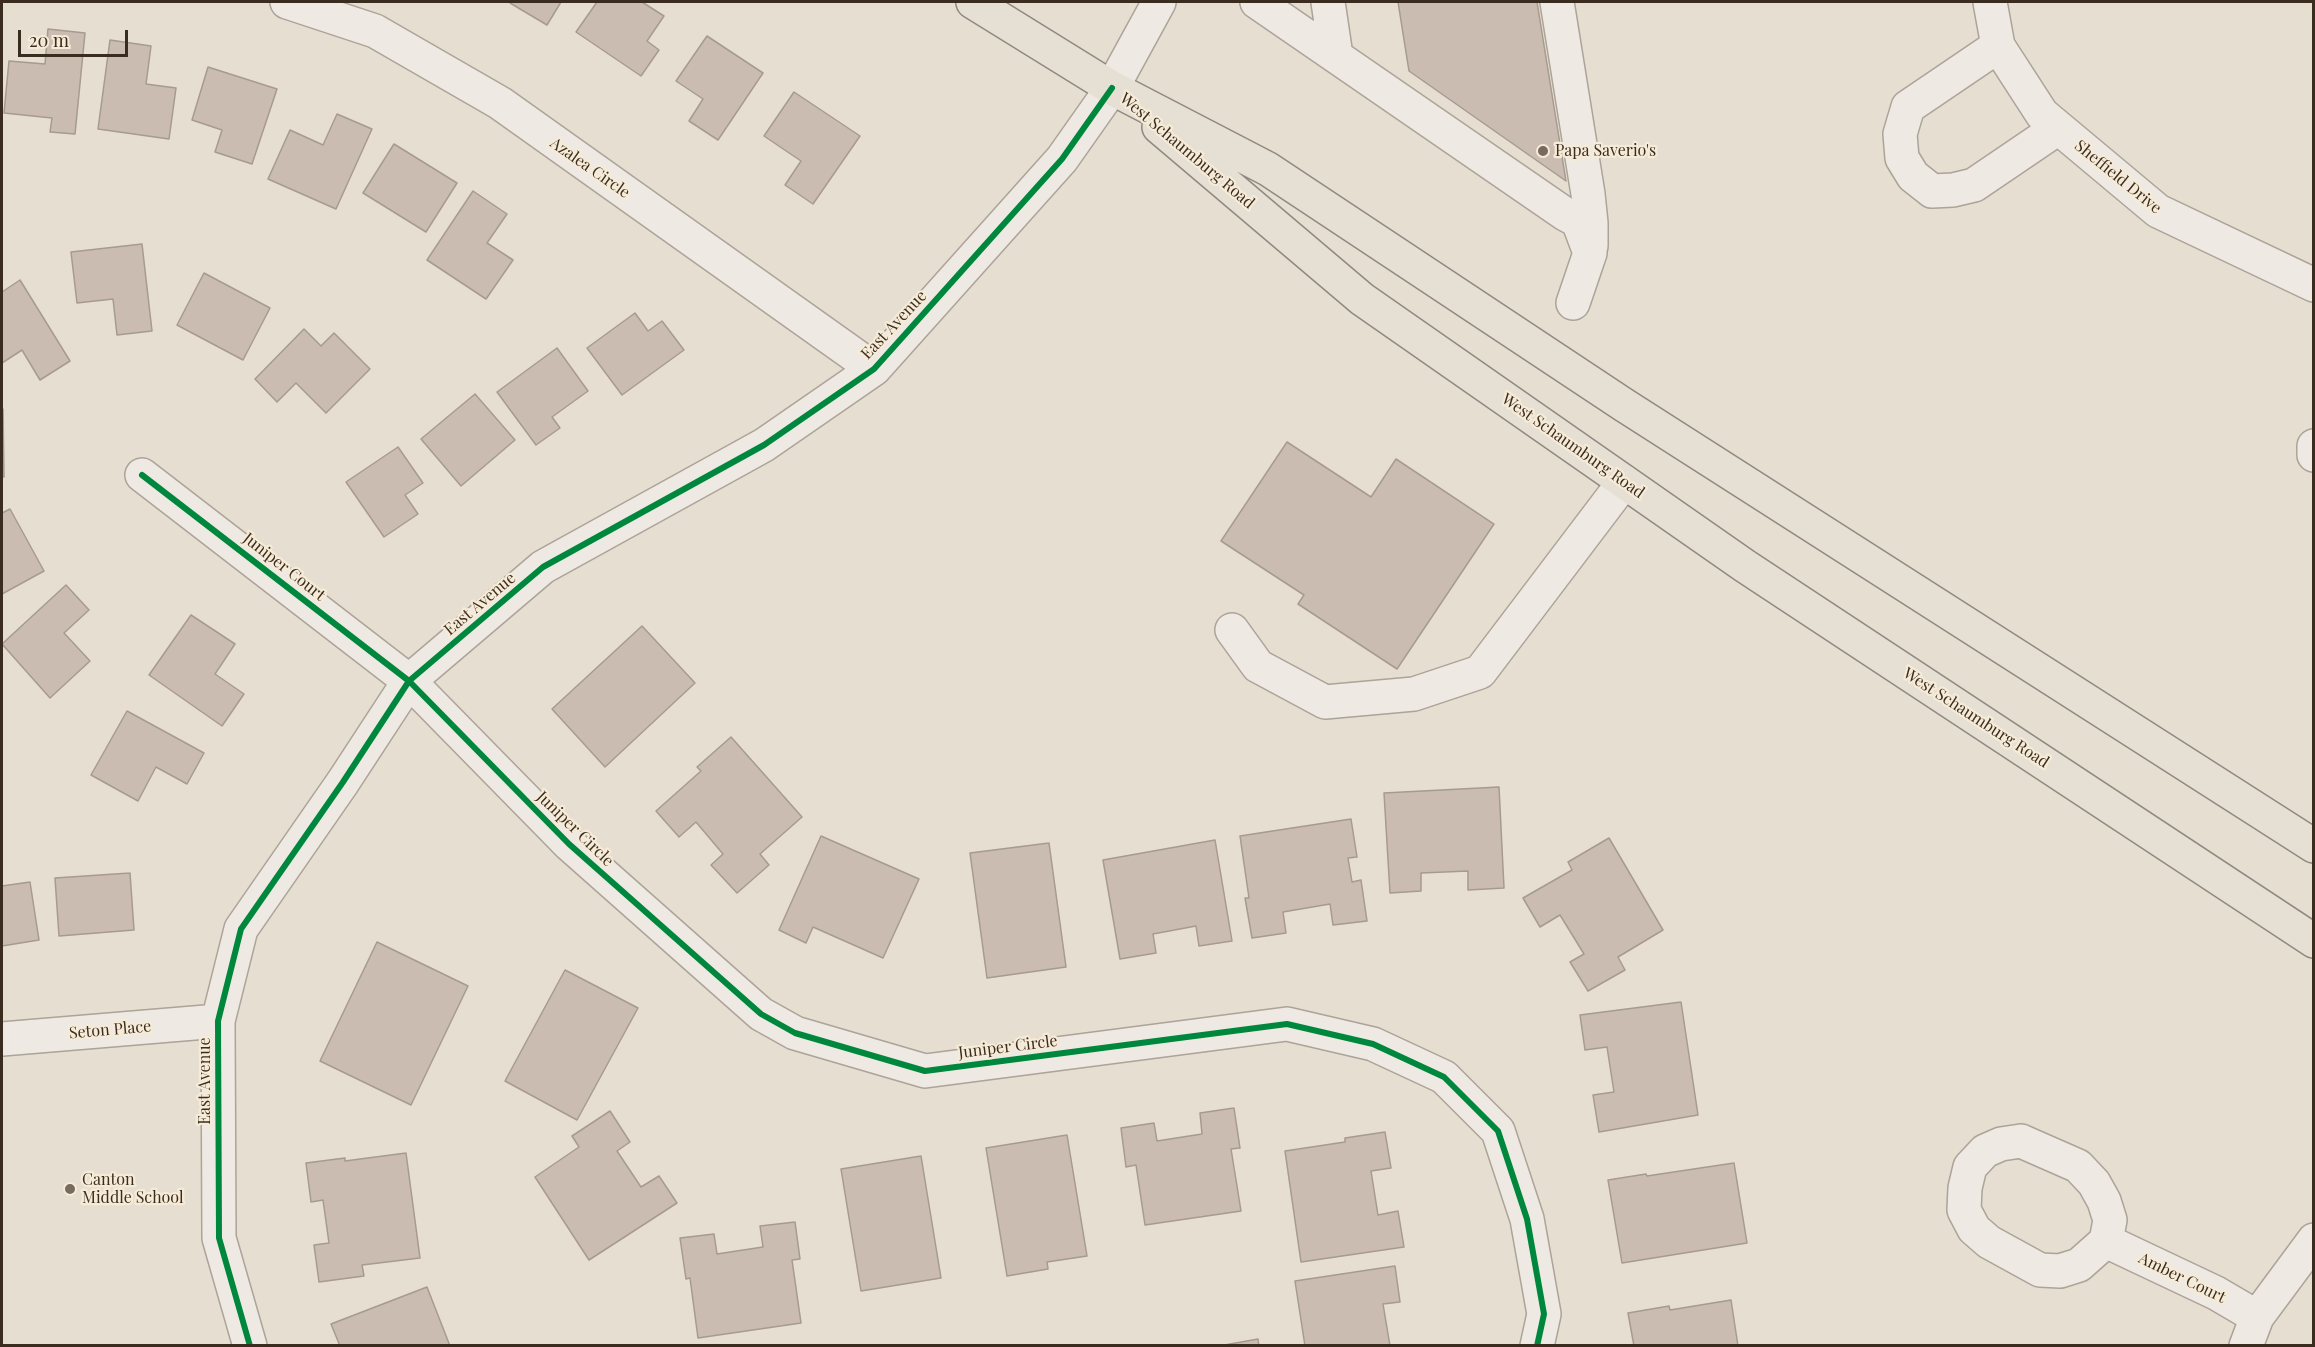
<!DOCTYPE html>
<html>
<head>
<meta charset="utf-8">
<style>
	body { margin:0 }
	#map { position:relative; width:2315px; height:1347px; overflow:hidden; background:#e6ded1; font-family:"Playfair Display",serif }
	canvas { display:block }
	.frame { position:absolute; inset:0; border:3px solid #3b2c20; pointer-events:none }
	.scale { position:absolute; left:18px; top:30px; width:110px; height:27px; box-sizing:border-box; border:3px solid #3b2c20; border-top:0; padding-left:8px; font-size:18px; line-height:21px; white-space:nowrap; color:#3b2c20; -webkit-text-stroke:4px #f6ebd7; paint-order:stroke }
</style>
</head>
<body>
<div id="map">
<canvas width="2315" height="1347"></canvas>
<div class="frame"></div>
<div class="scale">20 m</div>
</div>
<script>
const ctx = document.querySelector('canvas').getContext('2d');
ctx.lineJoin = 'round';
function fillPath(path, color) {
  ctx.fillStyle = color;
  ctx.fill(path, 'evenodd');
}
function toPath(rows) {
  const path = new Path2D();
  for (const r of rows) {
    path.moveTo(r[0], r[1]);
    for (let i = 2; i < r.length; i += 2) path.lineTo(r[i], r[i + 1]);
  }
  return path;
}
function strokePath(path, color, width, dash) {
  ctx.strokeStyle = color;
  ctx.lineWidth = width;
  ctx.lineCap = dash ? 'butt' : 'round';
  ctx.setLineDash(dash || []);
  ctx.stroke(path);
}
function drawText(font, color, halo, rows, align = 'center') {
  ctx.font = font + ' "Playfair Display",serif';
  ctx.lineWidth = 4.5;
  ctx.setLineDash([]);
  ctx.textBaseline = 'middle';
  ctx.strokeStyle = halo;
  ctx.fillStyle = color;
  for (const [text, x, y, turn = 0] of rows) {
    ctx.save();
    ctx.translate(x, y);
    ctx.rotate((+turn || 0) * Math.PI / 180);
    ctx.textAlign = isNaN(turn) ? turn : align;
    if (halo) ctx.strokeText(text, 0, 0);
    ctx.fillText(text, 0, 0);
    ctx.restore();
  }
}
const building = toPath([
	[511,2,561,2,547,25,510,3,511,2],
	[597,2,642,2,664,16,647,41,659,50,641,76,576,32,597,2],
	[1398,2,1537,2,1566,181,1409,71,1398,2],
	[48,29,85,33,75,134,50,132,52,118,4,113,9,61,45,64,48,29],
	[707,36,763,73,718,140,689,121,703,99,676,81,707,36],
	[110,40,151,46,146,84,176,88,169,139,98,129,110,40],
	[208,67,277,89,252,164,215,152,222,130,192,120,208,67],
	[794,92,860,136,813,204,785,185,801,161,764,136,794,92],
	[337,114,372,129,336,209,268,179,290,130,323,145,337,114],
	[394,144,457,183,426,232,363,193,394,144],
	[473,191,507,214,487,243,513,260,486,299,427,260,473,191],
	[142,244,152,331,117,335,113,299,77,303,71,252,142,244],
	[204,273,270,308,243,360,177,325,204,273],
	[20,280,70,361,40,380,22,350,2,363,2,292,20,280],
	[635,313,648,331,662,321,684,350,622,395,587,348,635,313],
	[304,329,321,346,334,333,370,369,326,413,296,383,277,402,255,379,304,329],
	[557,348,588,391,552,417,560,428,536,445,497,392,557,348],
	[475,394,515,440,461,486,421,439,475,394],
	[2,409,3,409,4,477,2,477,2,409],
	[1287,442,1371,497,1396,459,1494,524,1397,669,1298,604,1304,595,1221,541,1287,442],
	[398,447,423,483,405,495,418,514,384,537,346,482,398,447],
	[10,509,44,571,2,594,2,513,10,509],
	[66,585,89,610,64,633,90,661,50,698,2,644,66,585],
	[191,615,235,644,215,674,244,694,222,726,149,675,191,615],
	[642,626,695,683,605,767,552,709,642,626],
	[127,711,204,753,187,784,156,767,138,801,91,775,127,711],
	[731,737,802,817,760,854,769,865,737,893,711,865,723,854,696,822,679,837,656,811,701,771,697,767,731,737],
	[1499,787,1504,888,1468,890,1468,871,1421,873,1421,891,1390,893,1384,793,1499,787],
	[1351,819,1357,857,1348,858,1352,882,1361,880,1367,921,1333,925,1330,904,1283,912,1286,933,1252,938,1245,898,1249,898,1240,836,1351,819],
	[821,836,919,879,883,958,813,927,806,943,779,930,821,836],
	[1609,838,1663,930,1618,957,1625,970,1588,991,1570,962,1584,954,1560,915,1540,927,1523,898,1572,870,1568,862,1609,838],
	[1215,840,1232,941,1199,946,1196,926,1153,934,1156,953,1120,959,1103,860,1215,840],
	[1049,843,1066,967,987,978,970,853,1049,843],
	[130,873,134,930,59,936,55,878,130,873],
	[30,882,39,940,2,946,2,886,30,882],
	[377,942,468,986,411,1105,320,1061,377,942],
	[565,970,638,1008,577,1120,505,1081,565,970],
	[1681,1002,1698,1115,1599,1132,1593,1095,1614,1092,1607,1047,1585,1050,1580,1015,1681,1002],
	[1234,1108,1240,1148,1231,1149,1241,1211,1145,1225,1136,1165,1126,1167,1121,1128,1154,1123,1157,1141,1202,1134,1200,1113,1234,1108],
	[610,1111,630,1142,617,1151,641,1187,659,1176,677,1203,589,1260,535,1177,579,1147,572,1136,610,1111],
	[1385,1132,1391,1168,1371,1171,1378,1215,1398,1211,1404,1247,1301,1262,1285,1151,1345,1142,1345,1138,1385,1132],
	[1067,1135,1087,1256,1047,1262,1048,1269,1007,1276,986,1148,1067,1135],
	[406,1153,420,1258,362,1265,364,1276,319,1282,314,1245,329,1243,323,1200,311,1202,306,1163,345,1158,345,1161,406,1153],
	[921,1156,941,1278,861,1291,841,1169,921,1156],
	[1734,1163,1747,1243,1622,1263,1608,1180,1646,1174,1647,1176,1734,1163],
	[795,1222,800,1259,792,1260,801,1323,698,1338,690,1278,686,1279,680,1238,714,1234,717,1254,763,1247,760,1226,795,1222],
	[1395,1266,1400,1302,1383,1304,1390,1346,1305,1346,1295,1281,1395,1266],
	[427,1287,450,1346,340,1346,331,1324,427,1287],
	[1731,1300,1738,1346,1634,1346,1628,1313,1669,1306,1670,1310,1731,1300],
	[1258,1339,1259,1346,1219,1346,1258,1339]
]);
fillPath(building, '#cabcb1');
strokePath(building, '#a79a8f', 1.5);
const minor = toPath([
	[287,2,375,31,500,103,874,369],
	[1257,2,1565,214,1578,221,1590,253,1573,303],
	[1328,2,1336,56],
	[1557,2,1588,194,1591,223,1591,246],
	[1990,2,1998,46,2042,114,2158,211,2314,285],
	[1998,46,1908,107,1900,134,1902,158,1913,176,1932,191,1953,190,1974,185,2058,128],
	[2314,446,2314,455],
	[142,475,409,681,569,844,761,1014,795,1033,925,1071,1287,1024,1373,1044,1444,1077,1498,1131,1527,1219,1544,1314,1537,1346],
	[1232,630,1258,666,1325,702,1414,694,1480,672,1624,482],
	[2,1039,218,1021],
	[2021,1141,2078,1166,2094,1183,2104,1201,2110,1220,2106,1241,2079,1265,2060,1271,2040,1270,1989,1242,1974,1229,1964,1210,1965,1188,1970,1167,1985,1151,2001,1144,2021,1141],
	[2106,1241,2216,1293,2257,1317],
	[250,1346,219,1238,218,1021,241,929,343,782,409,681,543,567,764,445,874,369,1062,159,1112,88,1159,2],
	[2246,1346,2257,1317,2314,1240]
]);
const major = toPath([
	[973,2,1112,88,1268,169,1624,405,2314,846],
	[1159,127,1362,299,1745,566,2314,941]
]);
strokePath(minor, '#aca399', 36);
strokePath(major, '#918980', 36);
strokePath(minor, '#eee9e2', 33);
strokePath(major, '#e6dfd4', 33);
strokePath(toPath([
	[142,475,409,681,569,844,761,1014,795,1033,925,1071,1287,1024,1373,1044,1444,1077,1498,1131,1527,1219,1544,1314,1537,1346],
	[250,1346,219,1238,218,1021,241,929,343,782,409,681,543,567,764,445,874,369,1062,159,1112,88]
]), '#00873e', 6);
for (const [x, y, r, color] of [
	[1543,151,6,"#776a5e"],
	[70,1189,6,"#776a5e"]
]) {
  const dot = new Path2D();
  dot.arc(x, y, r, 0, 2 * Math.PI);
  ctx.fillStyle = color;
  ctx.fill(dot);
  strokePath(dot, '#f6ebd7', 2);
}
drawText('16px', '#3b2c20', '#f6ebd7', [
	["West Schaumburg Road",1187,151,40],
	["Azalea Circle",590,168,35],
	["Sheffield Drive",2118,177,39],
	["East Avenue",894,325,-47],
	["West Schaumburg Road",1573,446,35],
	["Juniper Court",284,567,38],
	["East Avenue",480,604,-40],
	["West Schaumburg Road",1976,718,33],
	["Juniper Circle",575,829,44],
	["Seton Place",110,1030,-5],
	["Juniper Circle",1008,1047,-7],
	["East Avenue",205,1081,-90],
	["Amber Court",2182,1278,26]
]);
drawText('16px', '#3b2c20', '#f6ebd7', [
	["Papa Saverio's",1555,151],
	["Canton",82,1180],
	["Middle School",82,1198]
], 'left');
</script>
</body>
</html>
